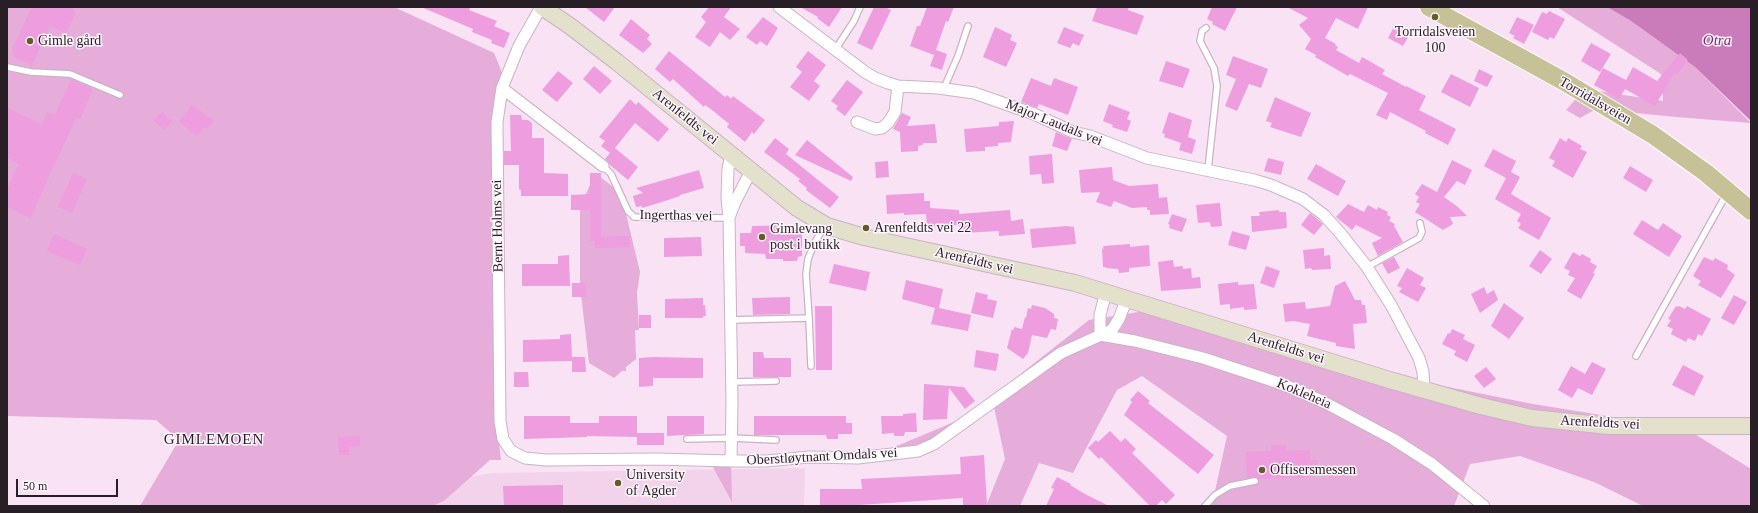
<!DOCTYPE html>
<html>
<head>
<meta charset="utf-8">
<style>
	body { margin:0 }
	#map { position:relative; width:1758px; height:513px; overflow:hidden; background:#fae2f5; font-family:"Times New Roman",serif }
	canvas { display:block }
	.frame { position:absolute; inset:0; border:8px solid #281f26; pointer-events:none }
	.scale { position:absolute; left:16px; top:479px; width:102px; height:18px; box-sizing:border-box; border:2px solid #281f26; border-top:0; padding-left:5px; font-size:12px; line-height:14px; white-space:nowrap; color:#281f26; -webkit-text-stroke:3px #fef4fc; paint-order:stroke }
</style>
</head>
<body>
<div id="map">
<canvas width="1758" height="513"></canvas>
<div class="frame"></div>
<div class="scale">50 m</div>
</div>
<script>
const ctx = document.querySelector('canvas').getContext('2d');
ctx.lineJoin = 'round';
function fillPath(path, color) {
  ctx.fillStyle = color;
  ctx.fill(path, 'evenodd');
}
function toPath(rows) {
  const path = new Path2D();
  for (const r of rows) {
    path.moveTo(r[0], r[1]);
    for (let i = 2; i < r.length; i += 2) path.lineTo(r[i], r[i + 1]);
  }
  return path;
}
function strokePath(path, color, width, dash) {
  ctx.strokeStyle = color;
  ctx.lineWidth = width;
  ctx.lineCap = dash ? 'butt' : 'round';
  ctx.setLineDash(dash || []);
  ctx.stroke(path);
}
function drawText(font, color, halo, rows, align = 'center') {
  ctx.font = font + ' "Times New Roman",serif';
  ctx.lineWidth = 3;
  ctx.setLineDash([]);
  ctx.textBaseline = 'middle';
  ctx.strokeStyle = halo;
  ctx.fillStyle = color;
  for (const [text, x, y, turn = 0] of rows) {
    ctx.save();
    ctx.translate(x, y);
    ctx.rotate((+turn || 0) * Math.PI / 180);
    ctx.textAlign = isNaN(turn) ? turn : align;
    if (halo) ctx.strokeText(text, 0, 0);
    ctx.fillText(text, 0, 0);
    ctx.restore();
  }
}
fillPath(toPath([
	[805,468,804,506,351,506,372,493,492,473]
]), '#f2d3eb');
fillPath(toPath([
	[7,7,394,7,494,53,505,80,493,107,499,209,497,426,501,460,490,460,445,500,433,506,140,506,179,440,156,420,7,416],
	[1557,7,1607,7,1631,21,1695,67,1751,123,1676,117,1596,109,1580,118,1566,110,1585,89,1663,101,1661,74],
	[595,173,621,193,640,272,637,293,639,330,635,330,636,359,626,367,626,371,622,371,614,378,589,363,580,285,580,208],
	[1145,311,1378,373,1533,404,1613,417,1693,433,1751,469,1751,506,1643,506,1594,482,1520,456,1470,464,1454,506,1213,506,1212,505,1227,436,1142,376,1117,390,1073,473,1039,463,1020,506,986,506,1005,459,993,402,934,444,766,461,731,461,732,502,709,460,813,455,892,448,966,417,1089,320]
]), '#e6acda');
fillPath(toPath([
	[1607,7,1751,7,1751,121,1695,67,1631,21]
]), '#c97bba');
fillPath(toPath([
	[32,7,72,7,75,14,66,33,50,26,32,65,14,57,12,49],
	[421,7,471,7,469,10,497,21,494,26,510,33,504,48,491,43,492,40,472,32,473,29],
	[585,7,615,7,604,22],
	[709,7,731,7,724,17,740,29,730,40,720,32,710,47,695,37,706,22,701,17],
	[800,7,842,7,829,27,817,18,818,17],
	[874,7,885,7,891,10,872,50,857,43],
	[927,7,954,7,948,22,946,21,936,50,947,54,942,70,930,66,934,55,910,46,917,26,920,26],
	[1097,7,1129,7,1128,10,1144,16,1137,35,1092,21],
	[1212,7,1237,7,1225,31,1212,24,1213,22,1207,19],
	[1287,7,1368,7,1358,29,1336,18,1325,38,1336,44,1335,45,1338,47,1336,50,1359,63,1362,57,1385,70,1382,74,1406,87,1406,86,1426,96,1419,110,1456,129,1448,145,1425,133,1426,131,1390,112,1387,120,1376,115,1388,93,1350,74,1348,76,1315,57,1316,55,1305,49,1311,39,1299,25,1308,18],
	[1549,11,1565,19,1554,39,1550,37,1548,40,1532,32,1542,12,1547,14],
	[763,17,778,28,767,46,760,41,757,45,746,37],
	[1517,17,1534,25,1524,44,1513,38,1515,36,1509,33],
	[631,19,650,35,647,39,652,44,643,53,619,35],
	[1395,25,1410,34,1403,46,1388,38],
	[995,27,1012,35,1010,40,1017,43,1006,67,983,57],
	[1064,27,1084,35,1079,46,1073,43,1070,48,1057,43],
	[1591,43,1611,54,1600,72,1581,61],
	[669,51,725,97,727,95,731,99,733,96,765,120,754,134,752,132,745,142,727,127,729,124,712,110,705,105,704,107,673,79,670,82,655,69],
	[808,51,826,65,814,81,820,86,809,101,790,87,802,72,796,67],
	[1680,53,1688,60,1677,74,1675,72,1655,106,1625,89,1619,99,1594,85,1603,68,1626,80,1633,67,1657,81],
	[1233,56,1268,69,1261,88,1249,84,1237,111,1225,106,1236,79,1226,75],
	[1166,61,1190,69,1183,88,1159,81],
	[594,66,612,81,600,94,583,79],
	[1479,69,1493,76,1487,87,1474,81],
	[558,71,573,83,557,102,542,90],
	[1451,74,1479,88,1470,107,1441,92],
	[1031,78,1051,86,1054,78,1078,87,1068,115,1039,104,1037,108,1021,102],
	[71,79,93,89,80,119,76,118,30,218,7,207,7,190,19,164,7,158,7,108,42,124,47,112,55,115],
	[847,80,863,92,845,116,836,109,838,106,831,101],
	[1275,97,1311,113,1301,137,1270,127,1272,123,1266,121],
	[630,99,636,105,638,102,669,129,658,142,635,123,615,148,638,167,628,180,610,165,605,159,610,153,601,146,605,141,599,137],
	[1109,104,1130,112,1127,119,1131,121,1127,132,1112,127,1113,125,1103,121],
	[192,105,214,121,207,129,204,127,197,136,179,122],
	[162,112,172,121,164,130,154,121],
	[1169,112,1192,120,1188,137,1196,140,1192,154,1179,150,1181,143,1164,137,1165,134,1162,133],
	[902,113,911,117,907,126,935,124,937,143,923,143,923,145,918,146,918,151,901,152,900,132,893,129],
	[510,115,521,115,522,120,528,120,532,123,532,138,544,138,544,173,568,174,568,196,521,196,521,190,519,189,519,165,504,165,504,151,511,151],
	[1014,121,1011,142,998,143,998,146,985,147,985,151,966,152,964,129,999,126,999,122],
	[1056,132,1072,139,1067,151,1052,146],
	[775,138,789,149,786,154,839,197,830,208,806,190,807,188,798,181,800,179,764,152],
	[1560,138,1566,142,1568,138,1582,146,1580,149,1587,152,1573,178,1552,166,1555,161,1549,158],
	[807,140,853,177,851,181,795,155],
	[1493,149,1516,161,1511,172,1520,177,1511,194,1551,218,1539,240,1518,228,1521,224,1517,221,1521,214,1495,199,1506,178,1484,166],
	[1052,154,1054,183,1042,184,1041,174,1030,175,1029,156],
	[1268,158,1284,162,1281,175,1264,171],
	[1452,160,1472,170,1465,185,1457,181,1444,197,1458,207,1467,216,1450,217,1453,224,1443,230,1415,212,1420,204,1416,202,1419,197,1415,194,1422,184,1437,192],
	[888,161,889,177,876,178,875,162],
	[1316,164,1346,181,1338,196,1307,179],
	[1630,166,1653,180,1646,192,1623,178],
	[1112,167,1113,180,1129,186,1158,184,1159,198,1167,197,1169,214,1150,215,1150,210,1147,210,1147,207,1132,208,1114,201,1111,207,1096,202,1100,192,1081,193,1079,170],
	[699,170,704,188,680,195,680,196,662,202,642,208,642,206,636,207,633,196,643,193,636,188],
	[73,173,87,179,72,213,58,207],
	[590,173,601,173,601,237,630,236,630,247,595,248,595,241,590,241,590,210,571,210,571,195,590,194],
	[924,193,924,201,930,201,930,208,959,210,959,214,1010,210,1011,221,1023,219,1025,234,999,236,999,231,963,233,962,229,959,229,959,225,927,227,926,214,904,215,904,213,887,214,886,195],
	[1220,203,1222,226,1211,227,1210,222,1198,223,1196,205],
	[1348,204,1364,212,1368,205,1377,210,1378,207,1388,212,1387,215,1391,217,1389,221,1395,224,1394,226,1403,242,1378,256,1372,243,1382,238,1356,225,1352,230,1336,217],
	[1279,210,1279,212,1286,212,1287,228,1252,232,1251,216,1260,216,1259,212],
	[1310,213,1323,224,1314,235,1301,225],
	[1172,214,1187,219,1182,232,1169,228,1170,225,1168,224],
	[1642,220,1658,230,1663,223,1682,236,1669,257,1633,234],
	[795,225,802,231,802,256,798,257,797,261,783,261,783,259,766,259,765,254,745,253,745,246,740,246,740,233,751,233,752,226],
	[1067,226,1074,227,1076,244,1032,248,1030,229],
	[1232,231,1250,236,1246,250,1228,245],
	[54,234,87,249,80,265,47,251],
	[701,237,702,256,664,257,664,238],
	[1130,244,1130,247,1149,245,1150,266,1129,268,1129,272,1119,273,1118,269,1106,268,1106,267,1103,267,1102,248,1104,249,1103,246],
	[1324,248,1324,256,1330,255,1331,269,1312,270,1311,268,1305,269,1303,250],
	[1540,250,1552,259,1541,274,1529,266],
	[1573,252,1580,256,1582,254,1591,259,1590,262,1597,266,1593,273,1595,274,1581,299,1567,291,1575,278,1568,275,1570,271,1564,268],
	[569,255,570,286,522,286,522,264,558,264,558,256],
	[1394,257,1400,268,1388,274,1382,263],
	[1704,257,1713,261,1715,258,1728,265,1727,269,1735,275,1721,298,1698,285,1701,281,1693,276],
	[1173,260,1174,267,1183,266,1183,269,1191,268,1192,278,1200,277,1201,288,1161,291,1158,262],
	[834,264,870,272,866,291,829,283],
	[1266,266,1280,271,1274,288,1260,283],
	[1407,268,1424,278,1420,285,1426,288,1418,302,1399,292,1402,288,1397,286],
	[906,280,943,289,939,308,971,315,968,331,931,324,935,308,902,299],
	[1345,281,1355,300,1361,300,1362,305,1365,305,1367,323,1353,324,1355,349,1336,346,1336,343,1307,336,1310,324,1293,321,1285,322,1283,304,1305,302,1306,309,1330,306,1335,286],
	[1238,282,1238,285,1254,284,1257,309,1244,310,1244,307,1230,309,1230,304,1220,305,1218,284],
	[572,283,585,283,586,297,572,297],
	[1484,287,1487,294,1494,290,1498,300,1480,313,1471,294],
	[976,292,988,295,987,299,997,301,993,318,971,313],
	[1734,295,1747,302,1734,325,1721,318],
	[790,297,790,314,753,315,752,298],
	[703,298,703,305,705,305,706,316,703,316,703,318,665,318,665,299],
	[1504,303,1524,318,1509,339,1491,326],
	[1032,305,1045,308,1054,314,1054,318,1058,319,1056,330,1051,329,1047,338,1032,335,1028,353,1023,359,1007,348,1012,329,1014,330,1014,327,1022,329,1025,317,1026,318,1028,308,1031,309],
	[815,306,832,306,832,370,816,370],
	[1676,306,1678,307,1679,306,1685,309,1687,306,1711,319,1702,336,1698,334,1695,341,1688,338,1686,342,1671,334,1673,329,1667,326,1671,320,1668,319],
	[639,315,651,315,651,328,639,328],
	[1452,329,1465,335,1463,339,1475,345,1467,362,1454,355,1456,351,1442,344,1448,333,1450,334],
	[571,334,572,357,585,357,586,372,572,372,572,361,523,362,523,340,560,339,560,335],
	[976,350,999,354,996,371,974,367],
	[753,352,763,352,764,358,791,358,791,377,753,377],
	[653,357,703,358,703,378,653,378,653,386,639,387,639,358],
	[1592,362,1606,369,1592,395,1578,388,1572,398,1558,390,1571,366,1585,374],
	[1683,365,1704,376,1694,396,1672,385],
	[1486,367,1496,379,1484,388,1474,376],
	[514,372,528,372,529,387,514,387],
	[924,384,964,387,975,401,965,409,949,388,947,419,923,420],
	[1138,391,1150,401,1148,403,1214,455,1198,474,1124,415,1132,402,1130,400],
	[916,413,917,432,905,432,904,436,894,436,894,433,882,434,881,416,903,416,903,414],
	[524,416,570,416,570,423,599,423,599,416,637,416,637,437,587,436,587,437,524,439],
	[667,416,704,416,704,434,667,436],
	[754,416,846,416,846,423,852,423,852,434,838,434,838,439,827,439,826,435,754,435],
	[1110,431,1121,442,1125,438,1136,449,1132,453,1175,495,1166,504,1162,500,1156,506,1150,506,1101,457,1099,459,1088,448,1096,440,1098,442],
	[637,433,664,433,664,445,637,445],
	[360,436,360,446,349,447,349,455,339,455,338,437],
	[1271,445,1286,445,1286,451,1310,450,1310,460,1318,460,1318,473,1311,474,1311,477,1259,479,1255,477,1247,478,1246,452,1271,451],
	[984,455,987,506,963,506,963,498,844,506,820,506,820,489,862,489,861,479,961,474,960,457],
	[1057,477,1071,484,1070,485,1085,494,1109,506,1046,506,1054,489,1051,488],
	[563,485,563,506,504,506,503,486]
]), '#ee9dde');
const lane = toPath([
	[1206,28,1202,31,1200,41,1214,68,1217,86,1208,170],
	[835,50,854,21,860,7],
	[7,67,31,72,70,74,120,95],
	[944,88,958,56,968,26],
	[603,166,611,174,628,211,634,217,729,218],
	[1367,267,1419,238,1422,232,1420,223],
	[730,320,809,318],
	[1636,356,1727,193],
	[811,366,809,318,806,274,808,259,814,244,821,232,827,227],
	[731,382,776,381],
	[687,439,731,438,776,440],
	[1205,506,1215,495,1230,486,1255,481]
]);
const street = toPath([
	[541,7,519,46,502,88,497,122,500,421,503,439,511,451,525,458,546,460,656,459,731,461,766,461,809,457,858,458,918,451,934,444,1061,353,1112,330,1119,319,1127,298],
	[779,7,865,72,875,78,888,83,898,86,938,88,974,93,1034,114,1073,132,1090,136,1147,158,1254,180,1271,185,1303,199,1324,215,1341,234,1367,267,1391,305,1419,358,1423,372,1424,389],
	[502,88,603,166],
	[857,122,875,129,882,128,888,123,895,112,898,86],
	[731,154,728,169,727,198,729,218,732,402,731,461],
	[730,215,735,202,751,171],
	[1100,335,1135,341,1203,358,1285,385,1322,401,1393,439,1432,464,1484,506],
	[1100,335,1100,315,1106,292]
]);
const secondary = toPath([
	[542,7,570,26,617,62,797,208,827,226,864,237,1075,283,1393,381,1481,406,1532,418,1609,426,1751,426]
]);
const primary = toPath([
	[1429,7,1565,82,1653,135,1706,173,1751,211]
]);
strokePath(lane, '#cab3c5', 8);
strokePath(street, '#cab3c5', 13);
strokePath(secondary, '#cab3c5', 18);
strokePath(primary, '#fff', 20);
strokePath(lane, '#fff', 5.5);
strokePath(street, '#fff', 11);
strokePath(secondary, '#e3e0cb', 16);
strokePath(primary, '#c7c197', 18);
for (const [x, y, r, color] of [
	[1435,17,4,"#645d2a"],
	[30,41,4,"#645d2a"],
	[866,228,4,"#645d2a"],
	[762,237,4,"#645d2a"],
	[1262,470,4,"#645d2a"],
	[618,483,4,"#645d2a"]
]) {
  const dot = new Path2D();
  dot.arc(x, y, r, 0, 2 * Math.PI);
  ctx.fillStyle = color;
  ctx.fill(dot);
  strokePath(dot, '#fef4fc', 1.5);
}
drawText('14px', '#281f26', '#fef4fc', [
	["Torridalsveien",1435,32,"center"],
	["100",1435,48,"center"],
	["Gimle gård",38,41],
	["Arenfeldts vei 22",874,228],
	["Gimlevang",770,229],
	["post i butikk",770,245],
	["Offisersmessen",1270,470],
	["University",626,475],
	["of Agder",626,491]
], 'left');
drawText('14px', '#281f26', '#fef4fc', [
	["Torridalsveien",1595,101,30],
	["Arenfeldts vei",685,117,39],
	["Major Laudals vei",1054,123,22],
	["Ingerthas vei",676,216,1],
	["Bernt Holms vei",498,226,-91],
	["Arenfeldts vei",974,261,13],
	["Arenfeldts vei",1286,348,17],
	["Kokleheia",1304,394,23],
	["Arenfeldts vei",1600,423,3],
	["Oberstløytnant Omdals vei",822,457,-3]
]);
drawText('italic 15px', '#862978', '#fef4fc', [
	["Otra",1717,41]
]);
ctx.letterSpacing = '1px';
drawText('15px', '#281f26', '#fef4fc', [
	["GIMLEMOEN",214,440]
]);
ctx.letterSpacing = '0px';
</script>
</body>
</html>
